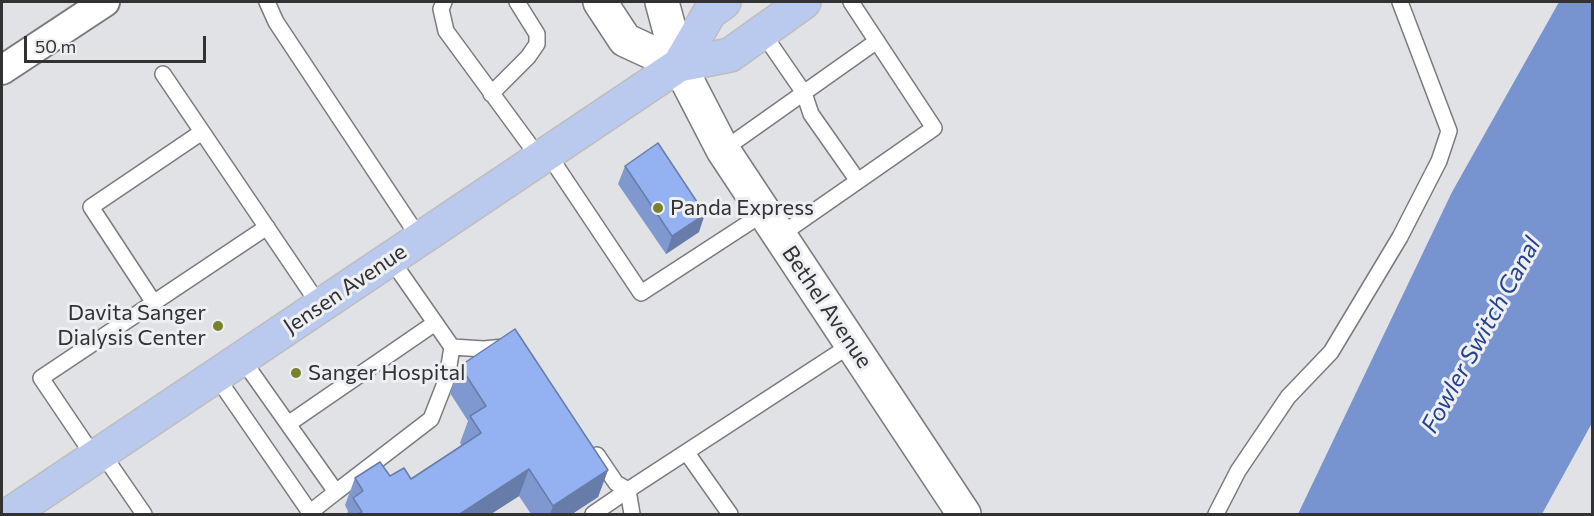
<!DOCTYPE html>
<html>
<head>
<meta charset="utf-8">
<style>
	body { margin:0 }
	#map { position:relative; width:1594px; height:516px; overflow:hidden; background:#e0e2e5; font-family:Commissioner,sans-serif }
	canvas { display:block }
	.frame { position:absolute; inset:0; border:3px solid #323233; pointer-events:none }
	.scale { position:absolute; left:24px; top:36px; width:182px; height:27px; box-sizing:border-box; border:3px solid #323233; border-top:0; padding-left:8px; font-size:18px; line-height:21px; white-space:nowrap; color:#323233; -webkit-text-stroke:4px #edeff2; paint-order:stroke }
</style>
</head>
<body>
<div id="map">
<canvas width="1594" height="516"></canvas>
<div class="frame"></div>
<div class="scale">50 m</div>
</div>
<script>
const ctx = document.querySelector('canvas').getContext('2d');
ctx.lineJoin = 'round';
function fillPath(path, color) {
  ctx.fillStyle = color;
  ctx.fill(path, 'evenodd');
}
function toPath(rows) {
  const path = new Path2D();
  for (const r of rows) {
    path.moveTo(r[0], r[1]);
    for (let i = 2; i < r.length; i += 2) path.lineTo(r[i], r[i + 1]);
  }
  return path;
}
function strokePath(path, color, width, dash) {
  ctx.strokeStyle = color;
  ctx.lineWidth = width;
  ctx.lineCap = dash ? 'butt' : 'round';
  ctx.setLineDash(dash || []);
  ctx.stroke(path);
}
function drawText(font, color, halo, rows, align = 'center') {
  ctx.font = font + ' Commissioner,sans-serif';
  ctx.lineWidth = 6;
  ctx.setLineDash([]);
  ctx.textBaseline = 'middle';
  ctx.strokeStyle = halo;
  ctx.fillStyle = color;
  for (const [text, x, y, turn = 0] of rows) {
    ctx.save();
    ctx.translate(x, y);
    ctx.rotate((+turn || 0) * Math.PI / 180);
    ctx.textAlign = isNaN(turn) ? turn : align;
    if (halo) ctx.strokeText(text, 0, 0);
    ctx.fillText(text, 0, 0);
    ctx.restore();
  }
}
fillPath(toPath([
	[1559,2,1592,2,1592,423,1542,514,1298,514,1452,192]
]), '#7794d1');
const lane = toPath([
	[267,2,276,22,420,239],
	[444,2,441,9,446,31,540,159],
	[762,32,804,93,811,114,858,181],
	[163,74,320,306],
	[491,94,528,57,537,44,537,34,517,2],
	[723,150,877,41],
	[548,154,641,293,764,213],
	[779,236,934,128,851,2],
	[390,258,452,347,484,349,504,347],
	[154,303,91,207,202,132],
	[242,359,336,492,431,419,447,378,452,347],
	[216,376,309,511],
	[288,424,435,323],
	[102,453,144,514],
	[687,453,730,514],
	[597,455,616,483,628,490,852,344],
	[95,458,41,378,267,227],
	[308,514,336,492],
	[593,514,628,490,632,514],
	[1216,514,1238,471,1288,397,1331,352,1400,237,1439,161,1449,131,1400,2]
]);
const street = toPath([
	[2,70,105,2]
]);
const secondary = toPath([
	[600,2,625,40,679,65],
	[662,2,679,65,723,150,964,514]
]);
const primary = toPath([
	[679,65,710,12,724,2],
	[10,514,679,65,730,55,804,2]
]);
strokePath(lane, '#7a7b7e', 18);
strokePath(street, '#7a7b7e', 32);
strokePath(secondary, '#7a7b7e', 36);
strokePath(primary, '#bdbdbe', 36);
strokePath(lane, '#fff', 15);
strokePath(street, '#fff', 28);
strokePath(secondary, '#fff', 33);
strokePath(primary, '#bacaee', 33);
fillPath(toPath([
	[625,166,699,232,666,254,618,184],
	[460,366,608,470,598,497,572,514,531,514,519,496,491,514,347,514,348,511,345,505,355,478,390,476,411,479,462,446,460,443,468,421,450,393]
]), '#7f98cf');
fillPath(toPath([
	[705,214,699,232,666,254,672,236],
	[529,469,519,496,491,514,460,514],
	[608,470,598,497,572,514,550,514,553,506]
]), '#687ca9');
const building = toPath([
	[658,143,705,214,672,236,625,166,658,143],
	[515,329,608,470,553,506,529,469,460,514,358,514,362,512,353,498,363,491,355,478,380,462,390,476,404,468,411,479,481,433,470,416,486,406,460,366,515,329]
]);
fillPath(building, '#94b1f1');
strokePath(building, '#687ca9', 1.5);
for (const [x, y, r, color] of [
	[658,208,6,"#78812c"],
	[218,326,6,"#78812c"],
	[296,373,6,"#78812c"]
]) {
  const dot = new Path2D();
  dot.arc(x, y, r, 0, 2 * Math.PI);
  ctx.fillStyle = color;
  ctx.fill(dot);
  strokePath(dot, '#edeff2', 2);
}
drawText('22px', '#323233', '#edeff2', [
	["Panda Express",670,208],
	["Davita Sanger",206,313,"right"],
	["Dialysis Center",206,338,"right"],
	["Sanger Hospital",308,373]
], 'left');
drawText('22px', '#323233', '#edeff2', [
	["Jensen Avenue",345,289,-34],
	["Bethel Avenue",827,307,56]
]);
drawText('italic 24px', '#25438c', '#edeff2', [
	["Fowler Switch Canal",1481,335,-61]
]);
</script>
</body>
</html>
